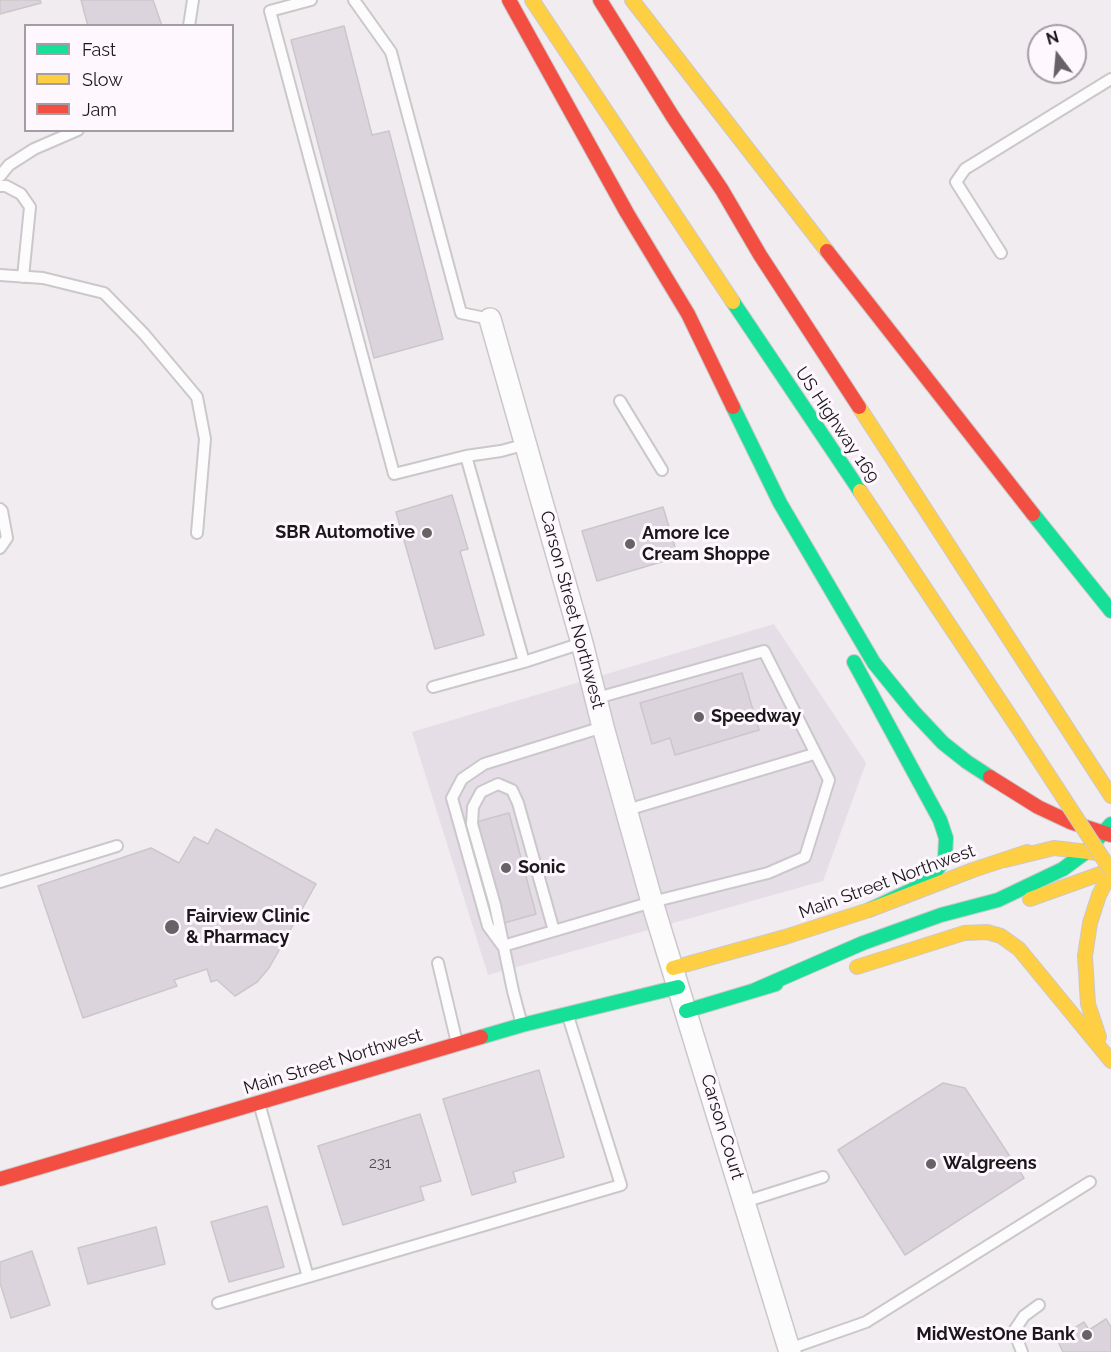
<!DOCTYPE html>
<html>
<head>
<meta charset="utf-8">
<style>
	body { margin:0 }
	#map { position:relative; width:1111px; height:1352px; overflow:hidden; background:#f0ecf0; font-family:Raleway,sans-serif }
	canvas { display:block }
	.legend { position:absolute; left:24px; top:24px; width:210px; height:108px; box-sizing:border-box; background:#fef8fe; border:2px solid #a39ea3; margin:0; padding:8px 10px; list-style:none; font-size:18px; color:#1b181b }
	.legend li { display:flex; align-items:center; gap:12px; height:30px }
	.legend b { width:30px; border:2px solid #a39ea3 }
	.north { position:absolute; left:1027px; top:24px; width:60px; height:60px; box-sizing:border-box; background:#fef8fe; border:2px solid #a39ea3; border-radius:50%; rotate:344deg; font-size:16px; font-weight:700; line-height:24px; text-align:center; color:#1b181b }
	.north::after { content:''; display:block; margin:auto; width:21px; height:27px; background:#666266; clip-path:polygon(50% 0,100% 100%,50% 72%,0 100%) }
</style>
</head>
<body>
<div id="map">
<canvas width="1111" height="1352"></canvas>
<ul class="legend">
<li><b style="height:8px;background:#16e098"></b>Fast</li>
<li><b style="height:8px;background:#ffcf43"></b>Slow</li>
<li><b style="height:8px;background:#f24e42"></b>Jam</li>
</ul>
<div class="north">N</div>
</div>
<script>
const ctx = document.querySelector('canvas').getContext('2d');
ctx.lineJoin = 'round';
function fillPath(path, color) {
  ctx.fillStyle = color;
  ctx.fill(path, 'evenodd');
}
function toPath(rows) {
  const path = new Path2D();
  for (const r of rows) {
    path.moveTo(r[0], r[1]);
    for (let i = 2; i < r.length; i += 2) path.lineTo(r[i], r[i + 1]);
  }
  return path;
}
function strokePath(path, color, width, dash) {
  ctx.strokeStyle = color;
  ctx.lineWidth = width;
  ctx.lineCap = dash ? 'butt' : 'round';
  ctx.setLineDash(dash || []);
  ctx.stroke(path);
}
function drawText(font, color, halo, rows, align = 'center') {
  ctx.font = font + ' Raleway,sans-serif';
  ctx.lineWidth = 6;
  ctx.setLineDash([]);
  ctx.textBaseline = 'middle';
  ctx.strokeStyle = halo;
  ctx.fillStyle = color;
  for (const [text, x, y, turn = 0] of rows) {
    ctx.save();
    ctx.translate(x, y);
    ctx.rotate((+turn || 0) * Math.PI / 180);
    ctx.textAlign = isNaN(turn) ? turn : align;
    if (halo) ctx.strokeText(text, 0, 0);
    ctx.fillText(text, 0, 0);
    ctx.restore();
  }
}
fillPath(toPath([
	[774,624,866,763,823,881,488,975,412,732]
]), '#e6dee7');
const building = toPath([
	[0,0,40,0,41,3,0,14,0,0],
	[81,0,153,0,162,26,88,26,81,0],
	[344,26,372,135,389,131,443,339,374,358,291,40,344,26],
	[452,495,468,549,460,551,484,635,435,649,396,512,452,495],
	[663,507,678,557,597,581,582,531,663,507],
	[742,673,759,730,675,755,670,738,652,744,640,703,742,673],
	[509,813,536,914,504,923,476,822,509,813],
	[216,829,316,884,269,968,257,982,235,996,217,980,211,982,207,969,174,980,177,986,83,1018,38,886,151,848,179,863,194,837,208,844,216,829],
	[539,1070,564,1157,513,1172,516,1182,472,1195,443,1099,539,1070],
	[943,1083,965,1088,1024,1178,905,1255,838,1150,943,1083],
	[420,1114,441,1181,420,1187,424,1200,343,1225,318,1146,420,1114],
	[267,1206,284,1267,229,1282,211,1222,267,1206],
	[156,1227,165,1264,88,1284,78,1248,156,1227],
	[32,1251,50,1305,11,1318,0,1283,0,1262,32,1251],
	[1106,1319,1111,1327,1111,1352,1063,1352,1057,1339,1084,1322,1089,1330,1106,1319]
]);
fillPath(building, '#dcd4dd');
strokePath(building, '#cac7ca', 1.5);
const lane = toPath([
	[311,0,270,11,394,474,466,456,501,451,527,444],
	[354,0,391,52,461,313,490,319],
	[189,26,193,0],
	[0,176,9,165,34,149,78,130],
	[0,186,6,186,21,194,30,207,23,277],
	[1001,253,956,182,965,169,1111,79],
	[0,275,43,278,104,293,144,334,197,397,205,439,197,533],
	[620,401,662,470],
	[466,456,524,662],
	[0,509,2,511,7,538,0,548],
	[433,687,524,662,582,643],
	[627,810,814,754],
	[0,882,117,846],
	[502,945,488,926,452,798,462,779,484,764,603,727],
	[503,946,652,902,768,873,805,857,829,780,764,651,597,698],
	[438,963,457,1043],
	[522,1025,513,991,495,905,472,824,473,807,481,792,498,784,512,790,518,803,554,931],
	[259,1103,308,1277,621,1185,568,1016],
	[744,1202,823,1177],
	[218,1303,308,1277],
	[789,1349,866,1322,1090,1182],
	[1022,1352,1014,1331,1024,1316,1039,1305]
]);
const street = toPath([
	[490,319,582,643,603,727,652,902,790,1352]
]);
const fast = toPath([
	[733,302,860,491],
	[733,407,780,503,874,663,913,711,943,743,967,762,990,777],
	[1033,514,1111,611],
	[854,662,940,820,946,838,945,858,934,874,918,887,869,910],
	[755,990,863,943,941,915,998,900,1063,869,1086,852,1111,824],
	[686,1011,776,984],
	[481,1037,522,1025,678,987]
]);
const slow = toPath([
	[532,0,733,302],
	[632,0,827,251],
	[859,407,1111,796],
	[860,491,1016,725],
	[1005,860,1054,848,1097,853],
	[1030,899,1111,870],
	[857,967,964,933,987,932,1001,936,1019,949,1111,1061],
	[673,968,785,937,869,910,973,870,1027,852],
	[1099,1037,1088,1004,1085,956,1090,923,1099,895,1111,872]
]);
const jam = toPath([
	[509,0,627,213,688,314,733,407],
	[600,0,673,117,722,190,760,255,859,407],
	[827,251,1033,514],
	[990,777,1038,807,1070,822,1111,835],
	[0,1179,481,1037]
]);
strokePath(lane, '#cbc8cb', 14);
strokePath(street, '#cbc8cb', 24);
strokePath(fast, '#cbc8cb', 16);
strokePath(slow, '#cbc8cb', 16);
strokePath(jam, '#cbc8cb', 16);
strokePath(lane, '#fdfcfd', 10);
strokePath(street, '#fdfcfd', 21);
strokePath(fast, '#16e098', 14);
strokePath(slow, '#ffcf43', 14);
strokePath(jam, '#f24e42', 14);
const slowBridge = toPath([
	[1016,725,1111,871]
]);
strokePath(slowBridge, '#cbc8cb', 16, []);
strokePath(slowBridge, '#ffcf43', 14);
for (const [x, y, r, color] of [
	[427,533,6,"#666266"],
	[630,544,6,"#666266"],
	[699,717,6,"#666266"],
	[506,868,6,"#666266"],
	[172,927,8,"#666266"],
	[931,1164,6,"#666266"],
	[1087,1335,6,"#666266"]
]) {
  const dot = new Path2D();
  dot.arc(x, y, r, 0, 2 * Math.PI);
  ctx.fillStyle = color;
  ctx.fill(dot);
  strokePath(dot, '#fef8fe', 2);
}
drawText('15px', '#4d494e', null, [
	["231",380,1163]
]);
drawText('18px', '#1b181b', '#fef8fe', [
	["US Highway 169",837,425,56],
	["Carson Street Northwest",572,610,75],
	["Main Street Northwest",887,882,-20],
	["Main Street Northwest",333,1062,-17],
	["Carson Court",722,1127,73]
]);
drawText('bold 18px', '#1b181b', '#fef8fe', [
	["SBR Automotive",415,533,"right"],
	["Amore Ice",642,534],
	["Cream Shoppe",642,555],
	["Speedway",711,717],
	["Sonic",518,868],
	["Fairview Clinic",186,917],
	["& Pharmacy",186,938],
	["Walgreens",943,1164],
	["MidWestOne Bank",1075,1335,"right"]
], 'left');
</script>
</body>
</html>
